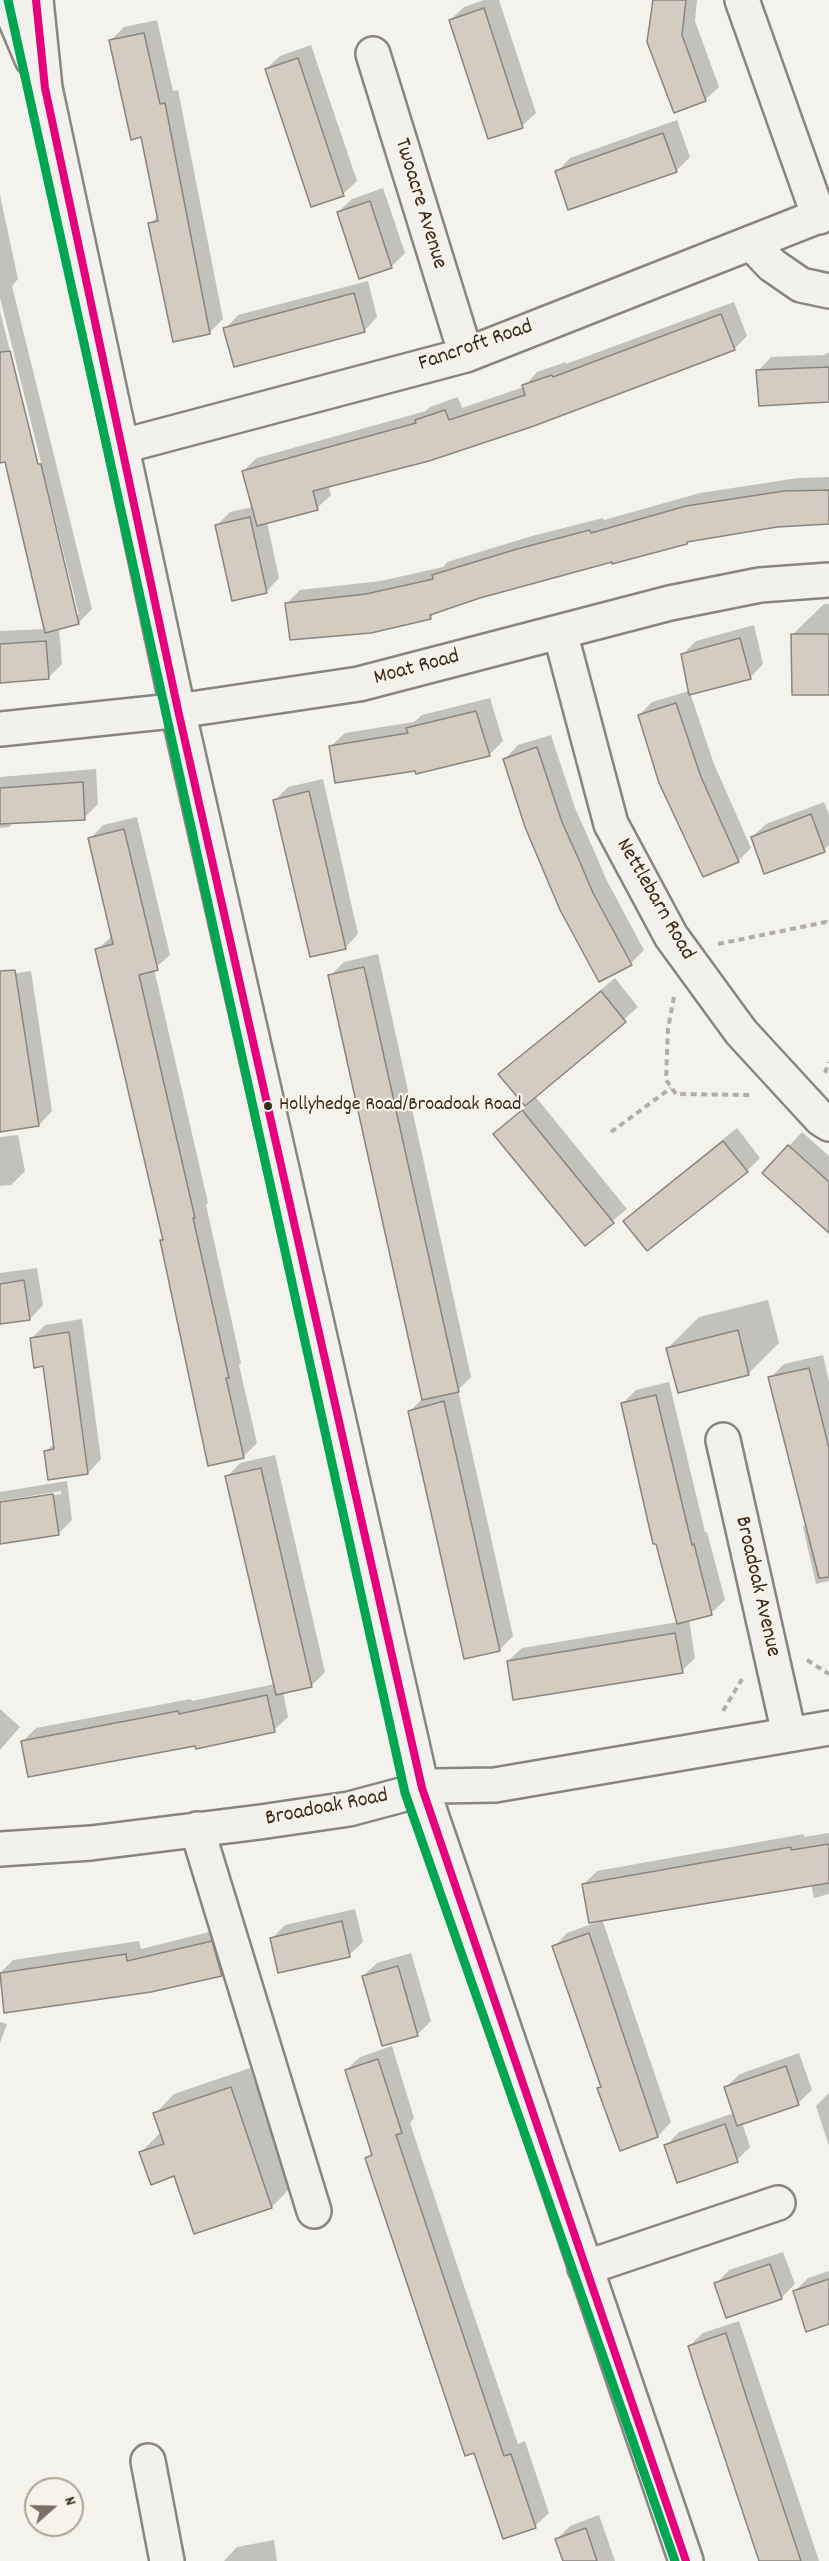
<!DOCTYPE html>
<html>
<head>
<meta charset="utf-8">
<style>
	body { margin:0 }
	#map { position:relative; width:829px; height:2561px; overflow:hidden; background:#f4f2ec; font-family:Dekko,sans-serif }
	canvas { display:block }
	.north { position:absolute; left:24px; top:2477px; width:60px; height:60px; box-sizing:border-box; background:#f7f3e8; border:2px solid #aca397; border-radius:50%; rotate:70deg; font-size:16px; font-weight:700; line-height:24px; text-align:center; color:#3b2a1e }
	.north::after { content:''; display:block; margin:auto; width:21px; height:27px; background:#7c7066; clip-path:polygon(50% 0,100% 100%,50% 72%,0 100%) }
</style>
</head>
<body>
<div id="map">
<canvas width="829" height="2561"></canvas>
<div class="north">N</div>
</div>
<script>
const ctx = document.querySelector('canvas').getContext('2d');
ctx.lineJoin = 'round';
function fillPath(path, color) {
  ctx.fillStyle = color;
  ctx.fill(path, 'evenodd');
}
function toPath(rows) {
  const path = new Path2D();
  for (const r of rows) {
    path.moveTo(r[0], r[1]);
    for (let i = 2; i < r.length; i += 2) path.lineTo(r[i], r[i + 1]);
  }
  return path;
}
function strokePath(path, color, width, dash) {
  ctx.strokeStyle = color;
  ctx.lineWidth = width;
  ctx.lineCap = dash ? 'butt' : 'round';
  ctx.setLineDash(dash || []);
  ctx.stroke(path);
}
function drawText(font, color, halo, rows, align = 'center') {
  ctx.font = font + ' Dekko,sans-serif';
  ctx.lineWidth = 4.5;
  ctx.setLineDash([]);
  ctx.textBaseline = 'middle';
  ctx.strokeStyle = halo;
  ctx.fillStyle = color;
  for (const [text, x, y, turn = 0] of rows) {
    ctx.save();
    ctx.translate(x, y);
    ctx.rotate((+turn || 0) * Math.PI / 180);
    ctx.textAlign = isNaN(turn) ? turn : align;
    if (halo) ctx.strokeText(text, 0, 0);
    ctx.fillText(text, 0, 0);
    ctx.restore();
  }
}
fillPath(toPath([
	[484,0,499,0,536,113,522,126,450,20,464,7],
	[654,0,697,0,695,21,719,87,705,100],
	[157,20,173,91,178,90,223,319,210,332,150,224,158,216,142,135,110,41,124,27],
	[311,45,357,181,343,194,312,205,266,69,280,56],
	[677,120,690,157,677,170,569,208,557,172,570,158],
	[383,188,405,253,391,267,338,212,352,199],
	[0,195,18,279,12,286,92,609,78,623,59,628,62,664,48,678,0,681,0,631,46,629,6,461,0,452,0,311,76,615,79,615,0,298],
	[368,281,377,317,364,331,225,329,238,315],
	[734,302,747,336,734,349,328,485,331,495,317,508,267,522,279,578,266,592,217,525,230,512,253,507,243,471,257,458,426,411,430,407,458,397,462,408,524,387,537,372,566,362,566,364],
	[827,353,829,353,829,400,760,405,758,371,771,357,824,355],
	[829,477,829,523,777,525,689,540,687,543,613,560,479,597,437,611,430,618,287,603,300,590,381,581,443,567,447,562,532,536,603,518,604,520,700,493,798,478],
	[824,604,829,604,829,694,793,634],
	[754,625,763,664,750,678,690,693,714,764,751,848,738,861,639,715,652,702,689,691,683,654,696,641],
	[490,698,503,741,489,755,416,769,331,746,345,733,414,722,422,715],
	[551,735,575,808,592,846,606,879,644,950,631,963,505,759,518,745],
	[96,769,98,804,84,818,14,822,9,827,0,828,0,777],
	[323,779,358,934,345,948,275,800,288,787],
	[824,802,829,814,829,845,824,850,752,837,766,824],
	[137,817,170,955,154,969,208,1203,206,1205,241,1363,239,1365,257,1443,244,1456,161,1241,164,1238,97,950,113,935,90,839,103,825],
	[378,954,471,1377,458,1390,513,1636,500,1649,410,1411,423,1398,330,976,344,962],
	[31,971,52,1111,39,1125,0,1131,0,976],
	[615,978,638,1007,535,1096,627,1209,585,1244,495,1135,527,1106,500,1074],
	[737,1128,760,1158,747,1171,625,1221,638,1208],
	[802,1132,829,1156,829,1225,764,1173],
	[18,1135,25,1171,11,1185,0,1186,0,1137],
	[37,1268,43,1305,30,1319,0,1323,0,1273],
	[768,1300,779,1343,748,1374,668,1348,699,1317],
	[82,1319,101,1459,88,1473,46,1451,55,1443,44,1364,31,1339,45,1325],
	[823,1355,829,1382,829,1581,816,1584,803,1527,807,1523,770,1378,784,1364],
	[669,1382,705,1532,707,1532,725,1600,711,1613,689,1619,695,1658,682,1671,508,1661,522,1648,678,1622,622,1404,636,1390],
	[275,1455,325,1672,312,1685,283,1692,288,1717,274,1730,197,1744,23,1741,36,1728,191,1699,192,1701,275,1684,227,1477,240,1463],
	[67,1481,72,1520,58,1534,0,1542,0,1504,61,1494,61,1491,0,1501,0,1492],
	[0,1709,20,1727,0,1750],
	[829,1833,829,1894,814,1898,811,1884,602,1919,671,2122,658,2136,620,2149,599,2088,602,2085,554,1947,567,1933,600,1921,584,1884,597,1871,804,1834,804,1837],
	[355,1909,363,1942,349,1955,271,1939,285,1925],
	[225,1928,235,1961,222,1974,151,1991,5,2011,0,1973,13,1960,139,1941,141,1949],
	[411,1953,431,2021,417,2035,363,1976,377,1963],
	[0,2022,7,2024,0,2043],
	[392,2046,414,2118,410,2123,465,2289,518,2444,525,2441,549,2513,535,2526,475,2451,367,2158,373,2152,346,2070,360,2057],
	[799,2053,812,2090,798,2103,742,2122,750,2147,737,2160,666,2146,679,2132,734,2113,726,2087,740,2074],
	[250,2068,291,2187,272,2207,195,2233,175,2175,141,2152,161,2132,155,2114,174,2094],
	[829,2093,829,2146,816,2106],
	[783,2252,795,2284,781,2298,716,2284,729,2270],
	[829,2271,829,2323,794,2292,808,2278],
	[739,2321,819,2561,761,2561,689,2346,703,2333],
	[599,2515,615,2561,564,2561,557,2539,570,2526],
	[274,2540,277,2561,224,2561,237,2547]
]), '#0003');
const building = toPath([
	[653,0,686,0,682,35,706,101,674,113,647,42,653,0],
	[484,8,523,128,488,139,449,20,484,8],
	[144,33,160,104,165,103,210,334,173,342,148,223,158,221,141,137,131,140,109,40,144,33],
	[298,58,344,196,311,207,265,69,298,58],
	[663,133,677,172,568,210,555,171,663,133],
	[370,201,392,268,359,279,337,212,370,201],
	[354,293,365,332,234,367,223,328,354,293],
	[721,314,735,350,534,426,429,461,313,491,318,510,257,526,242,471,416,423,415,420,445,410,449,420,525,395,522,385,552,375,553,377,721,314],
	[10,351,38,464,41,464,79,624,45,633,5,462,0,463,0,352,10,351],
	[829,367,829,402,759,406,756,370,829,367],
	[829,490,829,524,777,527,687,542,687,544,612,564,612,562,480,598,430,615,431,619,371,633,290,640,285,603,366,594,433,579,432,575,517,549,590,530,591,533,686,506,784,491,829,490],
	[250,517,267,593,232,601,215,525,250,517],
	[791,634,829,634,829,695,792,695,791,634],
	[740,638,751,679,689,695,681,654,740,638],
	[46,641,49,679,0,683,0,644,46,641],
	[676,703,701,777,739,862,703,877,659,783,638,715,676,703],
	[476,711,490,756,416,774,415,771,335,783,329,746,408,733,406,728,476,711],
	[537,747,562,822,579,860,593,893,632,965,599,982,560,910,525,827,503,759,537,747],
	[83,782,85,820,0,824,0,788,83,782],
	[309,791,346,949,310,957,273,800,309,791],
	[811,814,825,852,764,874,751,837,811,814],
	[124,829,158,970,139,975,195,1218,193,1218,229,1378,226,1378,244,1458,208,1466,160,1240,163,1240,95,949,113,944,88,838,124,829],
	[364,967,459,1392,422,1400,328,975,364,967],
	[15,970,39,1126,0,1132,0,971,15,970],
	[601,991,626,1022,525,1106,498,1074,601,991],
	[522,1110,614,1223,585,1246,493,1134,522,1110],
	[723,1141,748,1172,647,1251,623,1221,723,1141],
	[788,1145,829,1182,829,1233,762,1173,788,1145],
	[24,1280,30,1320,0,1324,0,1284,24,1280],
	[738,1330,749,1375,678,1393,666,1348,738,1330],
	[69,1332,88,1474,48,1480,44,1451,54,1449,49,1410,43,1366,34,1368,30,1338,69,1332],
	[809,1368,829,1448,829,1577,819,1578,768,1377,809,1368],
	[656,1395,692,1545,694,1544,712,1615,677,1624,656,1544,653,1544,621,1403,656,1395],
	[444,1401,500,1651,464,1659,408,1411,444,1401],
	[261,1468,312,1687,276,1695,225,1476,261,1468],
	[53,1494,59,1535,0,1544,0,1502,53,1494],
	[675,1633,683,1673,513,1700,507,1661,675,1633],
	[267,1695,275,1732,196,1749,195,1746,28,1777,21,1741,178,1711,179,1714,267,1695],
	[829,1844,829,1883,589,1923,582,1884,791,1847,791,1850,829,1844],
	[342,1921,350,1957,278,1973,270,1938,342,1921],
	[589,1933,658,2137,620,2151,597,2088,601,2087,552,1946,589,1933],
	[212,1941,222,1976,151,1992,4,2013,0,1973,126,1954,127,1961,212,1941],
	[398,1966,418,2036,382,2046,362,1976,398,1966],
	[378,2059,402,2133,396,2135,452,2302,504,2456,511,2454,536,2528,503,2539,474,2453,465,2456,365,2158,372,2155,345,2070,378,2059],
	[786,2066,799,2105,737,2126,724,2087,786,2066],
	[231,2087,272,2208,194,2234,174,2176,151,2185,139,2152,164,2144,153,2113,231,2087],
	[725,2124,738,2162,677,2183,664,2145,725,2124],
	[770,2264,782,2299,726,2318,714,2283,770,2264],
	[829,2279,829,2324,806,2332,793,2291,829,2279],
	[726,2333,747,2399,801,2561,759,2561,700,2384,688,2346,726,2333],
	[586,2528,597,2561,563,2561,555,2539,586,2528]
]);
fillPath(building, '#d4ccc1');
strokePath(building, '#898580', 1.5);
const minor = toPath([
	[7,0,32,59],
	[36,0,45,88,178,710,422,1788,686,2561],
	[742,0,819,217],
	[373,54,466,355],
	[751,243,772,265,801,285,829,291],
	[123,446,466,355,829,212],
	[560,632,611,824,671,936,741,1032,821,1119,829,1124],
	[0,729,191,709,359,684,670,603,760,585,829,580],
	[723,1440,789,1734],
	[197,1829,314,2211],
	[0,1849,91,1843,260,1822,349,1809,435,1786,495,1785,829,1728],
	[585,2268,778,2203],
	[148,2461,167,2561]
]);
strokePath(minor, '#898580', 38);
strokePath(toPath([
	[718,944,826,922,829,926],
	[674,997,668,1028,666,1080,676,1094,751,1095],
	[825,1073,829,1062],
	[611,1132,671,1088],
	[807,1660,829,1674],
	[723,1711,742,1679]
]), '#b1aeaa', 4, [6, 4.5]);
strokePath(minor, '#f2f1ed', 33);
strokePath(toPath([
	[36,0,45,88,178,710,422,1788,686,2561]
]), '#e5007d', 8);
strokePath(toPath([
	[8,0,405,1793,675,2561]
]), '#00a651', 9);
for (const [x, y, r, color] of [
	[268,1106,5,"#3b2a1e"]
]) {
  const dot = new Path2D();
  dot.arc(x, y, r, 0, 2 * Math.PI);
  ctx.fillStyle = color;
  ctx.fill(dot);
  strokePath(dot, '#f7f3e8', 2);
}
drawText('20px', '#3b2a1e', '#f7f3e8', [
	["Hollyhedge Road/Broadoak Road",279,1106]
], 'left');
drawText('22px', '#3b2a1e', '#f7f3e8', [
	["Twoacre Avenue",419,204,73],
	["Fancroft Road",476,347,-19],
	["Moat Road",417,669,-15],
	["Nettlebarn Road",654,900,60],
	["Broadoak Avenue",756,1587,77],
	["Broadoak Road",327,1809,-11]
]);
</script>
</body>
</html>
